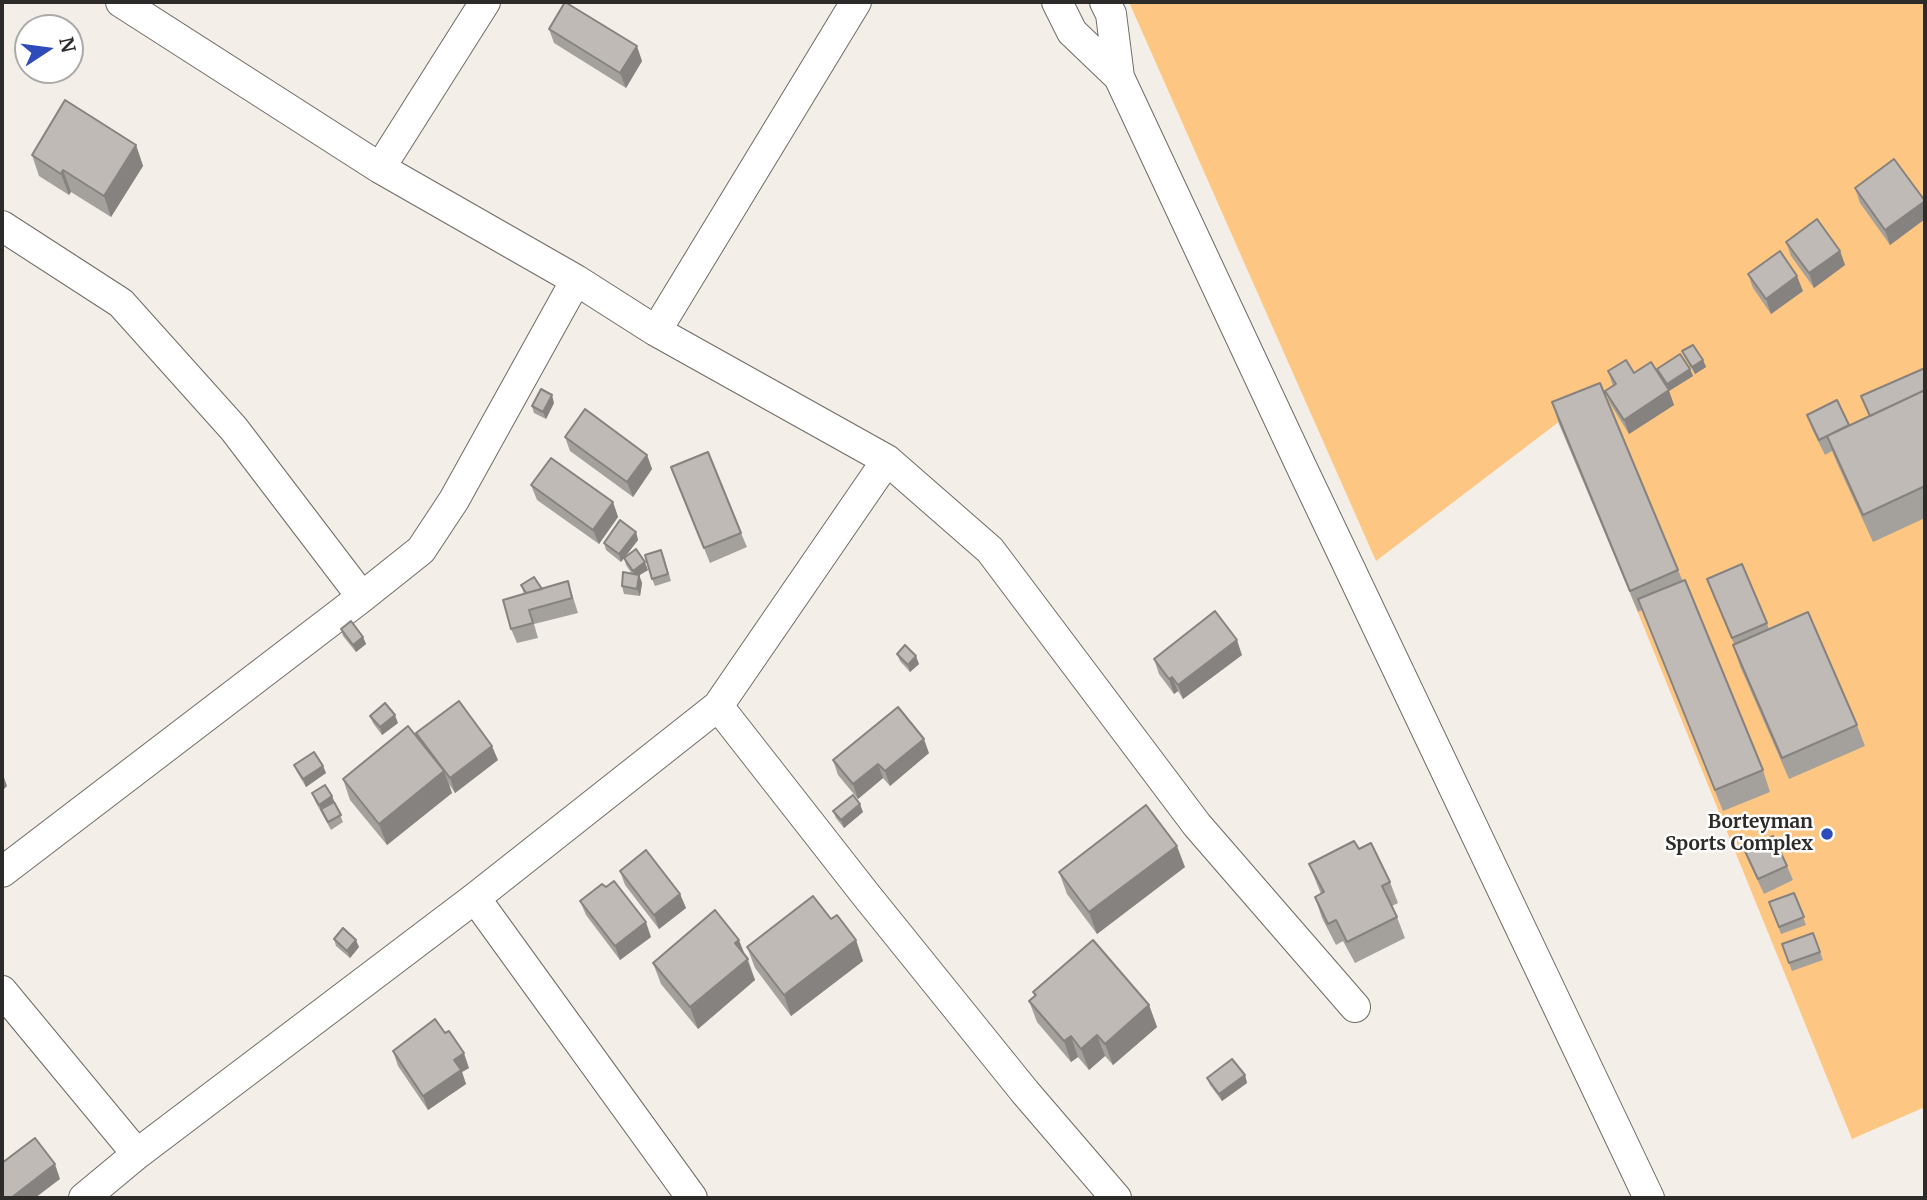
<!DOCTYPE html>
<html>
<head>
<meta charset="utf-8">
<style>
	body { margin:0 }
	#map { position:relative; width:1927px; height:1200px; overflow:hidden; background:#f3eee8; font-family:Merriweather,serif }
	canvas { display:block }
	.frame { position:absolute; inset:0; border:4px solid #2d2b29; pointer-events:none }
	.north { position:absolute; left:14px; top:14px; width:70px; height:70px; box-sizing:border-box; background:#fff; border:2px solid #abaaa9; border-radius:50%; rotate:77deg; font-size:19px; font-weight:700; line-height:28px; text-align:center; color:#2d2b29 }
	.north::after { content:''; display:block; margin:auto; width:24px; height:32px; background:#2e4bbb; clip-path:polygon(50% 0,100% 100%,50% 72%,0 100%) }
</style>
</head>
<body>
<div id="map">
<canvas width="1927" height="1200"></canvas>
<div class="frame"></div>
<div class="north">N</div>
</div>
<script>
const ctx = document.querySelector('canvas').getContext('2d');
ctx.lineJoin = 'round';
function fillPath(path, color) {
  ctx.fillStyle = color;
  ctx.fill(path, 'evenodd');
}
function toPath(rows) {
  const path = new Path2D();
  for (const r of rows) {
    path.moveTo(r[0], r[1]);
    for (let i = 2; i < r.length; i += 2) path.lineTo(r[i], r[i + 1]);
  }
  return path;
}
function strokePath(path, color, width, dash) {
  ctx.strokeStyle = color;
  ctx.lineWidth = width;
  ctx.lineCap = dash ? 'butt' : 'round';
  ctx.setLineDash(dash || []);
  ctx.stroke(path);
}
function drawText(font, color, halo, rows, align = 'center') {
  ctx.font = font + ' Merriweather,serif';
  ctx.lineWidth = 5;
  ctx.setLineDash([]);
  ctx.textBaseline = 'middle';
  ctx.strokeStyle = halo;
  ctx.fillStyle = color;
  for (const [text, x, y, turn = 0] of rows) {
    ctx.save();
    ctx.translate(x, y);
    ctx.rotate((+turn || 0) * Math.PI / 180);
    ctx.textAlign = isNaN(turn) ? turn : align;
    if (halo) ctx.strokeText(text, 0, 0);
    ctx.fillText(text, 0, 0);
    ctx.restore();
  }
}
fillPath(toPath([
	[1129,2,1925,2,1925,1107,1852,1139,1560,421,1376,561]
]), '#fdc783');
const minor = toPath([
	[121,2,380,168,576,280,656,331,887,460,990,550,1197,825,1355,1007],
	[1057,2,1072,32,1119,77],
	[1105,2,1111,14,1119,77,1301,466,1649,1198],
	[380,168,485,2],
	[2,226,121,303,234,429,362,597,2,872],
	[656,331,856,2],
	[362,597,421,550,454,500,576,280],
	[718,706,866,895,1025,1092,1116,1198],
	[475,898,692,1198],
	[2,991,137,1154],
	[84,1198,137,1154,475,898,718,706,887,460]
]);
strokePath(minor, '#6f6b65', 32);
strokePath(minor, '#fff', 30);
fillPath(toPath([
	[549,29,642,61,626,88,554,43],
	[136,145,143,166,111,217,71,192,69,195,39,176,32,155],
	[1855,188,1925,202,1925,219,1890,245,1860,203],
	[1786,242,1840,251,1845,265,1814,288,1791,256],
	[1748,274,1803,291,1771,314,1753,288],
	[1682,351,1703,360,1706,367,1695,374,1685,358],
	[1925,368,1925,518,1873,542,1837,463,1832,451,1825,455,1812,429,1807,415,1849,425,1869,416,1861,396],
	[1657,369,1690,369,1693,376,1669,391,1674,405,1629,434,1611,405,1605,391,1613,386,1608,371,1660,376],
	[1552,402,1678,570,1763,770,1770,792,1723,811,1642,610,1638,612,1559,424],
	[554,403,546,419,534,413,532,406],
	[565,437,647,455,652,469,633,497,570,451],
	[671,467,741,533,747,547,710,563],
	[531,485,613,502,618,517,599,544,537,500],
	[636,532,638,540,625,557,648,570,639,575,642,583,640,596,624,594,622,586,632,574,626,565,624,558,621,562,606,550,604,543],
	[664,557,671,581,655,586,652,579],
	[1707,579,1767,623,1769,629,1857,725,1865,746,1789,779,1740,666,1733,645,1734,644],
	[568,581,578,613,534,624,538,638,517,643,511,629,524,594,521,585,542,589],
	[341,629,363,637,366,644,356,652,343,636],
	[897,654,919,664,910,672,900,661],
	[1242,655,1183,699,1178,691,1174,694,1159,674,1154,659],
	[370,716,398,723,382,735,373,723],
	[416,733,498,760,455,793,449,784,452,793,387,845,350,800,343,779,418,739],
	[929,753,890,786,883,778,858,799,838,775,833,760],
	[294,765,323,766,326,773,306,787,297,772],
	[312,793,332,796,343,822,331,830,315,801],
	[833,811,863,812,844,828,836,818],
	[1359,849,1390,882,1398,903,1392,906,1397,917,1405,938,1355,963,1343,941,1336,945,1322,918,1315,897,1321,894,1309,864],
	[1744,849,1787,866,1793,880,1764,894,1750,864],
	[1185,867,1097,934,1067,894,1059,872],
	[620,871,680,894,686,908,659,929,625,885],
	[1794,893,1806,925,1781,934,1769,902],
	[580,901,651,937,620,960,586,915],
	[831,919,856,940,863,961,791,1016,755,968,747,947],
	[1813,933,1823,960,1792,971,1782,944],
	[334,939,359,947,350,958,336,946],
	[745,956,748,959,755,980,698,1029,661,984,653,963],
	[1033,992,1149,1005,1157,1027,1113,1065,1105,1056,1089,1070,1078,1057,1071,1062,1037,1022,1029,1001,1035,996],
	[393,1051,469,1068,462,1072,466,1084,428,1110,398,1066],
	[1245,1075,1247,1083,1222,1101,1210,1085,1207,1078]
]), '#a4a09c');
fillPath(toPath([
	[637,46,642,61,626,88,620,73],
	[136,145,143,166,111,217,104,196],
	[63,170,71,192,69,195,61,174],
	[1925,201,1925,219,1890,245,1885,230],
	[1840,251,1845,265,1814,288,1809,273],
	[1797,276,1803,291,1771,314,1766,299],
	[1703,360,1706,367,1695,374,1692,367],
	[1690,369,1693,376,1669,391,1674,405,1629,434,1624,420,1669,390,1667,384],
	[552,395,554,403,546,419,543,412],
	[647,455,652,469,633,497,627,482],
	[613,502,618,517,599,544,593,530],
	[636,532,638,540,621,562,619,554],
	[645,562,648,570,635,578,633,571],
	[639,575,642,583,640,596,637,589],
	[363,637,366,644,356,652,353,645],
	[1237,640,1242,655,1183,699,1178,685],
	[916,656,919,664,910,672,908,665],
	[1172,677,1178,691,1174,694,1169,679],
	[395,715,398,723,382,735,380,727],
	[924,739,929,753,890,786,885,771],
	[492,746,498,760,455,793,450,778],
	[878,764,883,778,858,799,853,784],
	[323,766,326,773,306,787,303,779],
	[444,771,452,793,387,845,379,824],
	[2,772,7,786,2,791],
	[332,796,335,804,322,812,319,805],
	[860,804,863,812,844,828,841,820],
	[1177,846,1185,867,1097,934,1089,912],
	[680,894,686,908,659,929,654,915],
	[646,922,651,937,620,960,615,946],
	[356,940,359,947,350,958,347,951],
	[739,940,755,980,698,1029,690,1007,735,943],
	[856,940,863,961,791,1016,784,995],
	[1149,1005,1157,1027,1113,1065,1105,1044],
	[1097,1035,1105,1056,1089,1070,1081,1049],
	[1071,1036,1078,1057,1071,1062,1064,1041],
	[464,1053,469,1068,462,1072,466,1084,428,1110,423,1096,454,1060],
	[1245,1075,1247,1083,1222,1101,1219,1094],
	[55,1164,60,1179,35,1198,11,1198]
]), '#86827f');
const building = toPath([
	[565,2,637,46,620,73,549,29,565,2],
	[65,100,136,145,104,196,63,170,61,174,32,155,65,100],
	[1894,159,1925,201,1885,230,1855,188,1894,159],
	[1817,219,1840,251,1809,273,1786,242,1817,219],
	[1780,251,1797,276,1766,299,1748,274,1780,251],
	[1693,345,1703,360,1692,367,1682,351,1693,345],
	[1680,354,1690,369,1667,384,1657,369,1680,354],
	[1626,360,1634,373,1651,362,1669,390,1624,420,1605,391,1616,384,1608,371,1626,360],
	[1925,368,1925,390,1870,416,1861,396,1925,368],
	[1600,383,1678,570,1630,591,1552,402,1600,383],
	[541,389,552,395,543,412,532,406,541,389],
	[1925,390,1925,486,1863,515,1827,436,1925,390],
	[1837,400,1849,425,1819,440,1807,415,1837,400],
	[585,409,647,455,627,482,565,437,585,409],
	[708,452,741,533,704,548,671,467,708,452],
	[551,458,613,502,593,530,531,485,551,458],
	[620,520,636,532,619,554,604,543,620,520],
	[636,549,645,562,633,571,624,558,636,549],
	[661,550,668,574,652,579,645,555,661,550],
	[1742,564,1767,623,1732,638,1707,579,1742,564],
	[623,572,639,575,637,589,622,586,623,572],
	[534,577,542,589,526,593,521,585,534,577],
	[1685,580,1763,770,1715,790,1638,599,1685,580],
	[568,581,572,598,529,610,533,623,511,629,503,600,568,581],
	[1215,611,1237,640,1178,685,1172,677,1169,679,1154,659,1215,611],
	[1808,612,1857,725,1782,758,1733,645,1808,612],
	[351,621,363,637,353,645,341,629,351,621],
	[905,645,916,656,908,665,897,654,905,645],
	[459,701,492,746,450,778,416,733,459,701],
	[385,703,395,715,380,727,370,716,385,703],
	[898,707,924,739,885,771,878,764,853,784,833,760,898,707],
	[408,726,444,771,379,824,343,779,408,726],
	[314,752,323,766,303,779,294,765,314,752],
	[325,785,332,796,319,805,312,793,325,785],
	[853,795,860,804,841,820,833,811,853,795],
	[334,802,341,815,328,822,321,809,334,802],
	[1146,805,1177,846,1089,912,1059,872,1146,805],
	[1773,836,1787,866,1758,879,1744,849,1773,836],
	[1354,841,1359,849,1371,843,1390,882,1382,886,1397,917,1347,942,1336,920,1328,924,1315,897,1324,892,1309,864,1354,841],
	[646,850,680,894,654,915,620,871,646,850],
	[614,881,646,922,615,946,580,901,602,884,606,887,614,881],
	[1794,893,1804,917,1779,927,1769,902,1794,893],
	[813,896,831,919,837,915,856,940,784,995,747,947,813,896],
	[715,910,739,940,735,943,748,959,690,1007,653,963,715,910],
	[343,928,356,940,347,951,334,939,343,928],
	[1813,933,1820,952,1789,963,1782,944,1813,933],
	[1093,940,1149,1005,1105,1044,1097,1035,1081,1049,1071,1036,1064,1041,1029,1001,1036,995,1033,992,1093,940],
	[435,1019,445,1033,449,1031,464,1053,454,1060,461,1070,423,1096,393,1051,435,1019],
	[1232,1059,1245,1075,1219,1094,1207,1078,1232,1059],
	[35,1138,55,1164,11,1198,2,1198,2,1163,35,1138]
]);
fillPath(building, '#bfbab5');
strokePath(building, '#86827f', 2);
for (const [x, y, r, color] of [
	[1827,834,7,"#2e4bbb"]
]) {
  const dot = new Path2D();
  dot.arc(x, y, r, 0, 2 * Math.PI);
  ctx.fillStyle = color;
  ctx.fill(dot);
  strokePath(dot, '#fff', 2.5);
}
drawText('bold 19px', '#2d2b29', '#fff', [
	["Borteyman",1813,823],
	["Sports Complex",1813,845]
], 'right');
</script>
</body>
</html>
